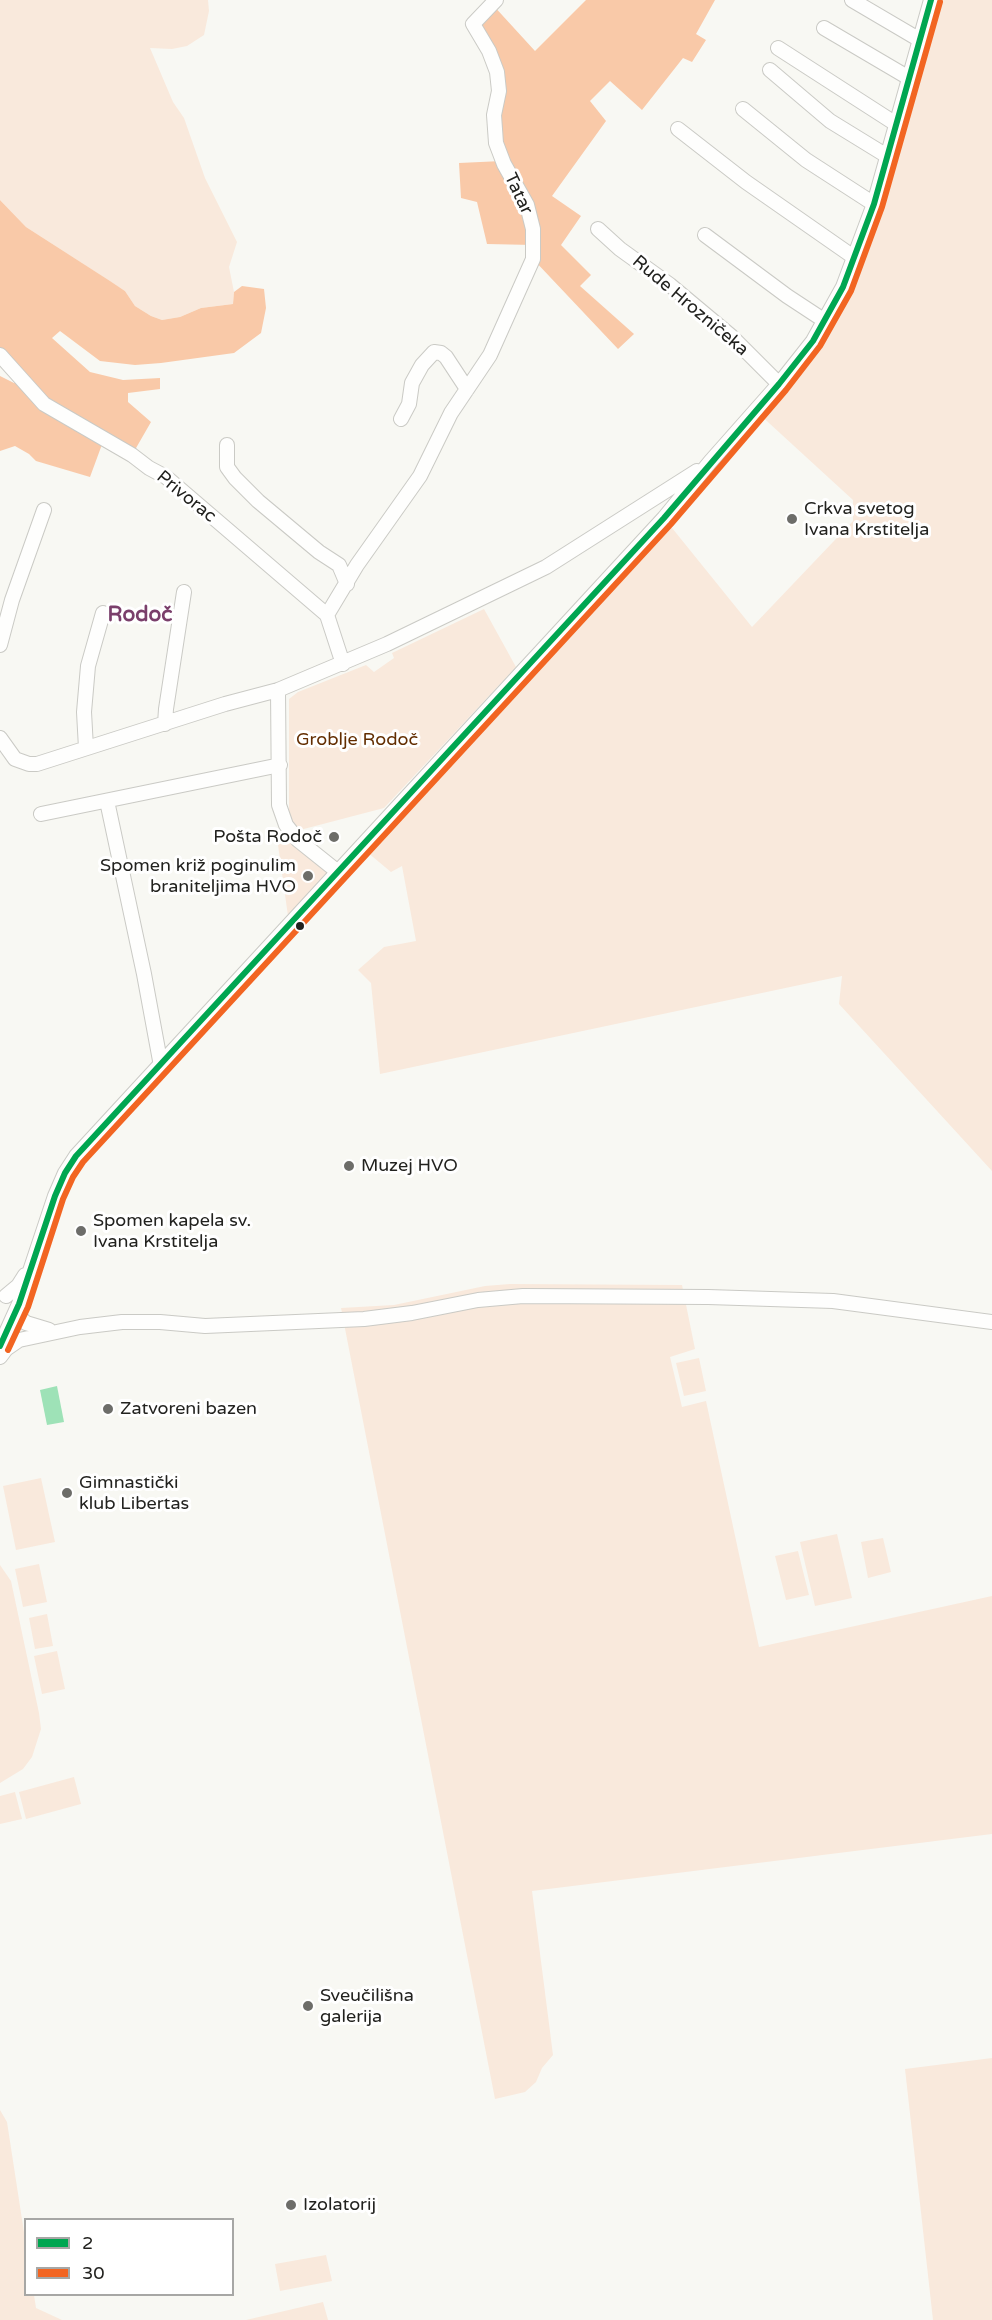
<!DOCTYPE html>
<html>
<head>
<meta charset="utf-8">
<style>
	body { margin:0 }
	#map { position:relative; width:992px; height:2320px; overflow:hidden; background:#f8f8f3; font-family:"Varela Round",sans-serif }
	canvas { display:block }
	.legend { position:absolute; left:24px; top:2218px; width:210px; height:78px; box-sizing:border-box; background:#fff; border:2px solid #a7a7a5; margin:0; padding:8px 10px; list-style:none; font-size:18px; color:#22221f }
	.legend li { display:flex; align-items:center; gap:12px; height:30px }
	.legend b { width:30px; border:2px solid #a7a7a5 }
</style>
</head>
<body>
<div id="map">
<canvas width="992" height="2320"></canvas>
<ul class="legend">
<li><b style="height:8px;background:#00a651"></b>2</li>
<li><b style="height:8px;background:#f26522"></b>30</li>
</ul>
</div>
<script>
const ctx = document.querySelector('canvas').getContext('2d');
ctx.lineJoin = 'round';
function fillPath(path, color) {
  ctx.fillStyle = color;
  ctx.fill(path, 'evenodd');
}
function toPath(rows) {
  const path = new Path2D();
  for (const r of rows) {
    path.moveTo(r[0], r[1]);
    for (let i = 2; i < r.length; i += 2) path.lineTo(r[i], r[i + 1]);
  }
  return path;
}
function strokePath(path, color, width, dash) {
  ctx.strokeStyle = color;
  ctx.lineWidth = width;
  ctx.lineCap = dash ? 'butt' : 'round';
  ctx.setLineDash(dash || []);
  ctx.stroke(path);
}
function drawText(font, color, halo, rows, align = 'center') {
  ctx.font = font + ' "Varela Round",sans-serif';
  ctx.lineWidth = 6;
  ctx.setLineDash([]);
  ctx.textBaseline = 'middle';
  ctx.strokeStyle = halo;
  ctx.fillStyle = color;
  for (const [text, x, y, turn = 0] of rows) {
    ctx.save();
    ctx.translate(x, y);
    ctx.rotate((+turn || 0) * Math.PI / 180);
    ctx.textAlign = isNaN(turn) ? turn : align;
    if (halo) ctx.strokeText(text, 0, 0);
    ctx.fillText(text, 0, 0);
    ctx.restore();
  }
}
fillPath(toPath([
	[0,0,208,0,209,11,204,35,187,46,172,49,150,48,173,102,184,118,205,178,237,242,229,267,234,292,233,304,201,308,180,317,162,320,151,316,135,306,125,291,26,227,0,200],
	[933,0,992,0,992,1171,839,1004,842,976,380,1074,371,983,358,970,384,947,416,941,402,866,391,872,361,847,664,518,752,627,853,521,853,500,757,412,834,308],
	[484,609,516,667,384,808,300,830,289,820,289,699,298,692,366,665,374,672,394,658,392,653],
	[294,834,338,872,295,918,288,916,278,845],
	[510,1284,682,1285,695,1349,670,1357,682,1407,706,1401,759,1647,992,1596,992,1834,532,1891,553,2055,542,2068,536,2082,525,2092,495,2099,341,1308,394,1305,485,1286],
	[699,1358,706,1391,684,1396,676,1363],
	[41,1478,55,1542,16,1550,3,1486],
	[837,1534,852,1598,815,1606,800,1542],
	[883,1538,891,1572,868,1578,861,1542],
	[798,1551,809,1595,786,1600,775,1556],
	[39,1564,47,1602,23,1607,15,1569],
	[0,1565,11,1581,39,1713,41,1729,32,1757,23,1769,0,1783],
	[47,1614,53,1646,35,1649,29,1618],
	[57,1651,65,1689,42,1694,34,1656],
	[74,1777,81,1804,26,1819,19,1792],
	[15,1792,22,1819,0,1824,0,1796],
	[992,2058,992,2320,933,2320,905,2069],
	[0,2110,7,2122,25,2239,26,2294,34,2295,36,2308,62,2320,0,2320],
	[326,2255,332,2281,280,2291,275,2264],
	[323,2302,328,2320,246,2320]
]), '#f9e9dc');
fillPath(toPath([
	[586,0,715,0,696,34,706,40,692,62,683,58,642,110,610,81,590,101,606,121,552,196,581,216,561,245,591,275,580,286,634,334,618,349,533,259,533,245,487,244,477,202,461,198,459,163,502,161,499,91,476,31,492,4,535,51],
	[0,200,26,227,110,281,125,291,135,306,151,316,162,320,180,317,201,308,233,304,234,292,242,286,264,289,266,308,261,333,234,353,161,363,135,365,100,361,60,331,52,338,90,372,123,380,160,378,160,389,128,393,128,402,151,422,132,455,104,439,90,477,36,461,29,454,15,446,0,451,0,376,14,383,23,384,0,355]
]), '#f9c9a8');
fillPath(toPath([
	[57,1386,64,1422,47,1425,40,1390]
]), '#9ee2b7');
const minor = toPath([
	[852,0,920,40],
	[824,28,909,78],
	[778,48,896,124],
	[770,70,830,121,887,156],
	[743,109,806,160,874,204],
	[678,129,746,182,855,258],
	[598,229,620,249,670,285,731,336,779,384],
	[705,235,787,296,825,321],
	[0,355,44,404,132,455,149,468,166,477,327,615,343,664],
	[401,419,409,404,412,383,422,365,434,352,441,353,446,357,467,389],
	[227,445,227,467,235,478,258,501,319,552,339,565,347,584],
	[327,615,357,565,420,476,451,413,490,355,533,259,533,229,527,205,504,164,496,143,494,115,499,91,497,72,489,51,473,24,496,0],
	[0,645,12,600,44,510],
	[278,690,279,805,286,825,298,840,338,872],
	[165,724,166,709,184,592],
	[0,738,15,759,29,764,37,764,225,704,278,690,387,644,546,567,697,471],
	[86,748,84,712,88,666,103,613],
	[107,801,144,974,161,1066],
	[41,814,280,765],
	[6,1296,18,1286,25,1275],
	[16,1314,26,1323,49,1330],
	[0,1346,19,1304,55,1196,65,1173,76,1156,664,518,710,462,779,384,813,341,843,287,874,204,931,0],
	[0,1357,6,1349,19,1340,80,1327,122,1322,160,1322,205,1326,364,1319,412,1313,478,1300,523,1296,708,1297,833,1301,992,1322]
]);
strokePath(minor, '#cacac5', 16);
strokePath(minor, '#fefefd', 14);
strokePath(toPath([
	[0,1346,19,1304,55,1196,65,1173,76,1156,664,518,779,384,813,341,843,287,874,204,931,0]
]), '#00a651', 6);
strokePath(toPath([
	[8,1350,28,1307,63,1199,73,1177,83,1162,671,524,786,390,820,346,851,291,882,207,940,2]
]), '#f26522', 6);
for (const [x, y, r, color] of [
	[792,519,6,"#6d6d69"],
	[334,837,6,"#6d6d69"],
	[308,876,6,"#6d6d69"],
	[300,926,5,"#22221f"],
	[349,1166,6,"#6d6d69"],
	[81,1231,6,"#6d6d69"],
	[108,1409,6,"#6d6d69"],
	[67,1493,6,"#6d6d69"],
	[308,2006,6,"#6d6d69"],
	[291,2205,6,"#6d6d69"]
]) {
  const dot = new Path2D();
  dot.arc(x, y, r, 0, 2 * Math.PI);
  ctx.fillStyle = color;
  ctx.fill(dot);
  strokePath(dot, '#fff', 2);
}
drawText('18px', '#22221f', '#fff', [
	["Tatar",518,194,65],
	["Rude Hrozničeka",690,306,40],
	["Privorac",186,497,39]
]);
drawText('18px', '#22221f', '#fff', [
	["Crkva svetog",804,509],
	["Ivana Krstitelja",804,530],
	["Pošta Rodoč",322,837,"right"],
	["Spomen križ poginulim",296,866,"right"],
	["braniteljima HVO",296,887,"right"],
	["Muzej HVO",361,1166],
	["Spomen kapela sv.",93,1221],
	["Ivana Krstitelja",93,1242],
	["Zatvoreni bazen",120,1409],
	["Gimnastički",79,1483],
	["klub Libertas",79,1504],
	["Sveučilišna",320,1996],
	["galerija",320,2017],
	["Izolatorij",303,2205]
], 'left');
drawText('18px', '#622d00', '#fff', [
	["Groblje Rodoč",357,740]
]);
drawText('bold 21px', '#7a3f6b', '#fff', [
	["Rodoč",140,615]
]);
</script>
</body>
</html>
